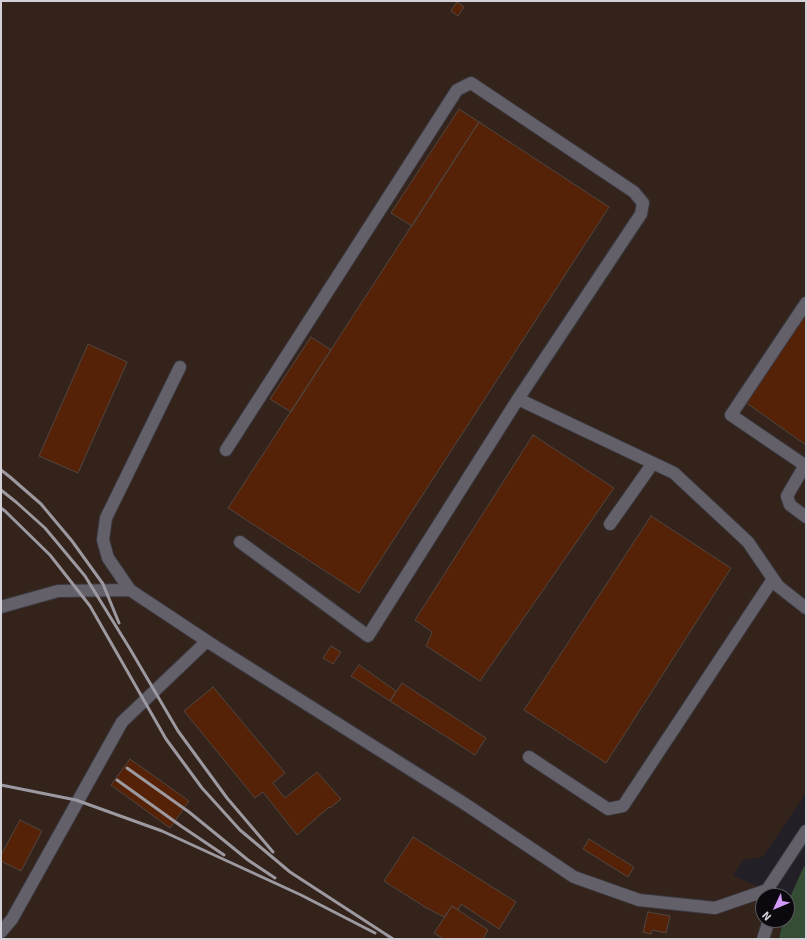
<!DOCTYPE html>
<html>
<head>
<meta charset="utf-8">
<style>
	body { margin:0 }
	#map { position:relative; width:807px; height:940px; overflow:hidden; background:#221f27; font-family:Signika,sans-serif }
	canvas { display:block }
	.frame { position:absolute; inset:0; border:2px solid #d3d1d7; pointer-events:none }
	.north { position:absolute; left:755px; top:888px; width:40px; height:40px; box-sizing:border-box; background:#0b090d; border:1px solid #5b595e; border-radius:50%; rotate:226deg; font-size:11px; font-weight:700; line-height:16px; text-align:center; color:#d3d1d7 }
	.north::after { content:''; display:block; margin:auto; width:14px; height:18px; background:#d39cfc; clip-path:polygon(50% 0,100% 100%,50% 72%,0 100%) }
</style>
</head>
<body>
<div id="map">
<canvas width="807" height="940"></canvas>
<div class="frame"></div>
<div class="north">N</div>
</div>
<script>
const ctx = document.querySelector('canvas').getContext('2d');
ctx.lineJoin = 'round';
function fillPath(path, color) {
  ctx.fillStyle = color;
  ctx.fill(path, 'evenodd');
}
function toPath(rows) {
  const path = new Path2D();
  for (const r of rows) {
    path.moveTo(r[0], r[1]);
    for (let i = 2; i < r.length; i += 2) path.lineTo(r[i], r[i + 1]);
  }
  return path;
}
function strokePath(path, color, width, dash) {
  ctx.strokeStyle = color;
  ctx.lineWidth = width;
  ctx.lineCap = dash ? 'butt' : 'round';
  ctx.setLineDash(dash || []);
  ctx.stroke(path);
}
fillPath(toPath([
	[1,1,806,1,806,793,763,857,743,860,733,876,767,890,773,896,763,896,763,920,783,920,779,939,1,939]
]), '#34231b');
fillPath(toPath([
	[804,866,806,868,806,939,779,939,783,920,787,920,787,904]
]), '#344d34');
const building = toPath([
	[457,2,464,7,458,16,451,11,457,2],
	[459,109,479,122,412,226,391,213,459,109],
	[479,122,609,207,359,593,228,508,479,122],
	[806,315,806,445,745,402,806,315],
	[311,337,331,350,291,412,270,399,311,337],
	[88,344,127,362,78,473,39,456,88,344],
	[533,435,614,488,480,681,426,646,432,632,415,620,533,435],
	[651,516,731,568,606,763,524,710,651,516],
	[331,646,341,652,333,664,323,658,331,646],
	[359,665,396,691,390,701,351,676,359,665],
	[402,683,486,738,475,755,390,701,402,683],
	[213,687,285,773,273,783,285,798,317,772,341,799,330,808,329,807,297,835,263,792,255,798,184,711,213,687],
	[130,759,189,801,170,828,111,785,130,759],
	[20,820,42,831,21,871,1,861,1,855,20,820],
	[413,837,516,902,499,929,461,904,458,910,452,906,444,917,425,907,384,881,413,837],
	[589,839,634,867,628,877,583,849,589,839],
	[452,906,488,930,483,939,444,939,434,933,452,906],
	[648,912,670,916,666,933,652,930,651,934,643,932,648,912]
]);
fillPath(building, '#552107');
strokePath(building, '#504641', 1);
const minor = toPath([
	[806,303,731,415,806,466],
	[226,450,457,90,471,83,634,192,643,203,641,214,518,399],
	[805,465,787,496,790,505,806,517],
	[610,524,653,463],
	[240,542,368,636,518,399,674,473,748,542,778,586,806,608],
	[130,590,108,558,103,540,106,518,180,367],
	[1,607,58,591,130,590,216,647,465,804,574,877,639,900,715,908,767,890],
	[529,757,608,809,623,806,773,579],
	[767,890,806,831],
	[1,932,12,919,122,722,207,641],
	[763,939,769,920]
]);
strokePath(minor, '#3b3940', 14);
strokePath(minor, '#63606a', 12);
strokePath(toPath([
	[1,470,10,477,41,504,72,541,103,584,119,623],
	[1,490,16,502,45,528,85,576,130,649,178,731,227,798,273,852],
	[1,508,5,511,50,555,90,606,166,739,202,788,240,830,290,872,393,939],
	[127,768,189,812,248,860,275,878],
	[117,780,181,826,224,855],
	[1,785,76,800,162,831,301,895,375,933]
]), '#9c99a0', 3);
</script>
</body>
</html>
